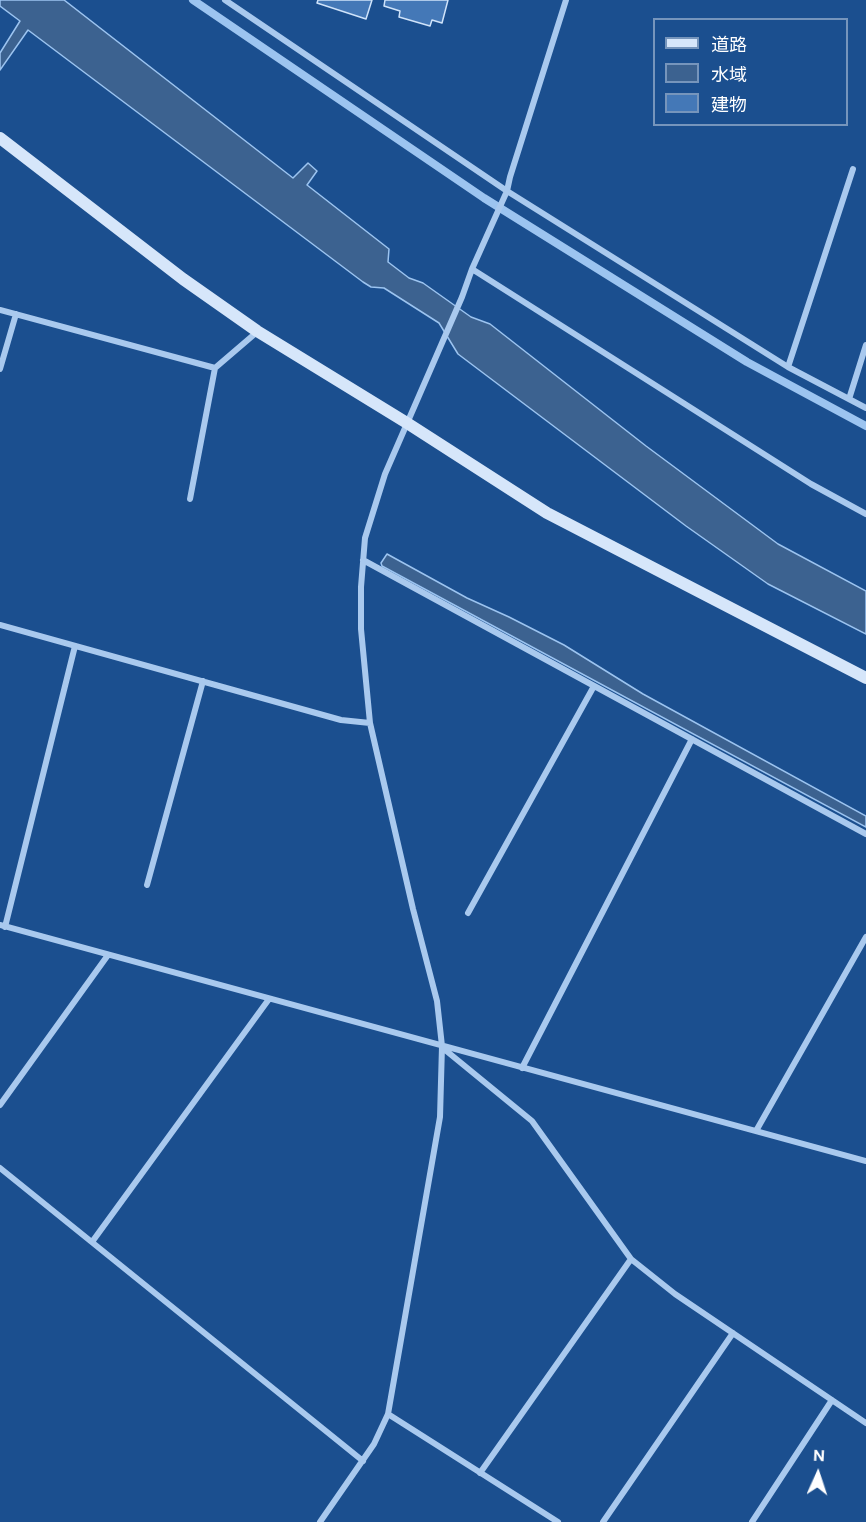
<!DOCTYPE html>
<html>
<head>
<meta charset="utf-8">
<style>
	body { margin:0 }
	#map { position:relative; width:866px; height:1522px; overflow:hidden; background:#1b4f8f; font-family:"DM Sans","Noto Sans JP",sans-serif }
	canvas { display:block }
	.legend { position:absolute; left:653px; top:18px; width:195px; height:108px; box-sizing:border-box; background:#1b4f8f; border:2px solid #7695bc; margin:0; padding:8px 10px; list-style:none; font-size:18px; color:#fff }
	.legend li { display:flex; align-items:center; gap:12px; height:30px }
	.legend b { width:30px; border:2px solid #7695bc }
	.north { position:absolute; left:788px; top:1444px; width:60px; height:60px; -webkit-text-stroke:4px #1b4f8f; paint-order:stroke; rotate:3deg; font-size:16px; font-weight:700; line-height:24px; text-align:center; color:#fff }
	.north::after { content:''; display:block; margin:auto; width:21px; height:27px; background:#fff; clip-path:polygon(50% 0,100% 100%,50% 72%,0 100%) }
</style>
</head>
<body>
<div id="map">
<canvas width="866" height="1522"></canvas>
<ul class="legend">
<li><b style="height:8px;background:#d6e6fa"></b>道路</li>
<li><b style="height:16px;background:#3c6290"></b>水域</li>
<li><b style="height:16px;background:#4478b7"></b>建物</li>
</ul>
<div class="north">N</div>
</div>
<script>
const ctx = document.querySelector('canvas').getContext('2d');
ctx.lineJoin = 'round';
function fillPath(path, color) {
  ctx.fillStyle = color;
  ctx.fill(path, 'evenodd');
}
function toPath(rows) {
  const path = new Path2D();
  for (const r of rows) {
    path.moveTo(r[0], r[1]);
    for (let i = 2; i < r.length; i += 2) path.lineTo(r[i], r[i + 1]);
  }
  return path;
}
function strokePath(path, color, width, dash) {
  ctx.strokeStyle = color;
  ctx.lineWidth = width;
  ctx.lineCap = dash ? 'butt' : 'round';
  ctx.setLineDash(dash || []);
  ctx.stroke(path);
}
const water = toPath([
	[0,0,64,0,293,178,308,163,317,171,307,185,389,249,388,262,409,278,423,283,471,317,490,324,646,446,778,544,866,591,866,634,768,584,686,526,458,354,439,323,384,288,371,287,363,282,28,30,0,70,0,53,20,21,0,6,0,0],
	[387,554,467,598,509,617,564,645,643,694,866,816,866,827,382,566,381,563,387,554]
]);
fillPath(water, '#3c6290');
strokePath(water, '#9cc4f0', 1.5);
strokePath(toPath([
	[193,0,484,198,747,362,866,426]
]), '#9cc4f0', 8);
const building = toPath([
	[318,0,372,0,366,19,317,3,318,0],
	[385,0,448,0,442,23,432,20,430,26,399,17,400,11,384,6,385,0]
]);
fillPath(building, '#4478b7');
strokePath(building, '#cfe3fa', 1.5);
strokePath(toPath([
	[225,0,507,191,788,367,866,408],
	[472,269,811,484,866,514],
	[0,310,215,368,257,332],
	[788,367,853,169],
	[0,369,16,314],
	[849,399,866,345],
	[190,499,215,368],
	[363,560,866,834],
	[0,625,341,720,370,723],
	[147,885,203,681],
	[468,913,594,686],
	[0,925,866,1161],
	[5,927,75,646],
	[444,1049,532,1121,631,1259,675,1294,866,1423],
	[522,1068,692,739],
	[0,1105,108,955],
	[756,1131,866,937],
	[0,1168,363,1461],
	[92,1242,269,999],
	[388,1414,558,1522],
	[480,1473,631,1259],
	[320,1522,374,1444,388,1414,440,1117,442,1046,437,1001,413,909,370,723,361,629,361,587,365,538,385,474,462,297,472,269,507,191,510,177,566,0],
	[603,1522,733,1333],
	[752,1522,832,1400]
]), '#a9c9ee', 6);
strokePath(toPath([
	[0,138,183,279,257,331,407,423,547,513,866,678]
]), '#d6e6fa', 12);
</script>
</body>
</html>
